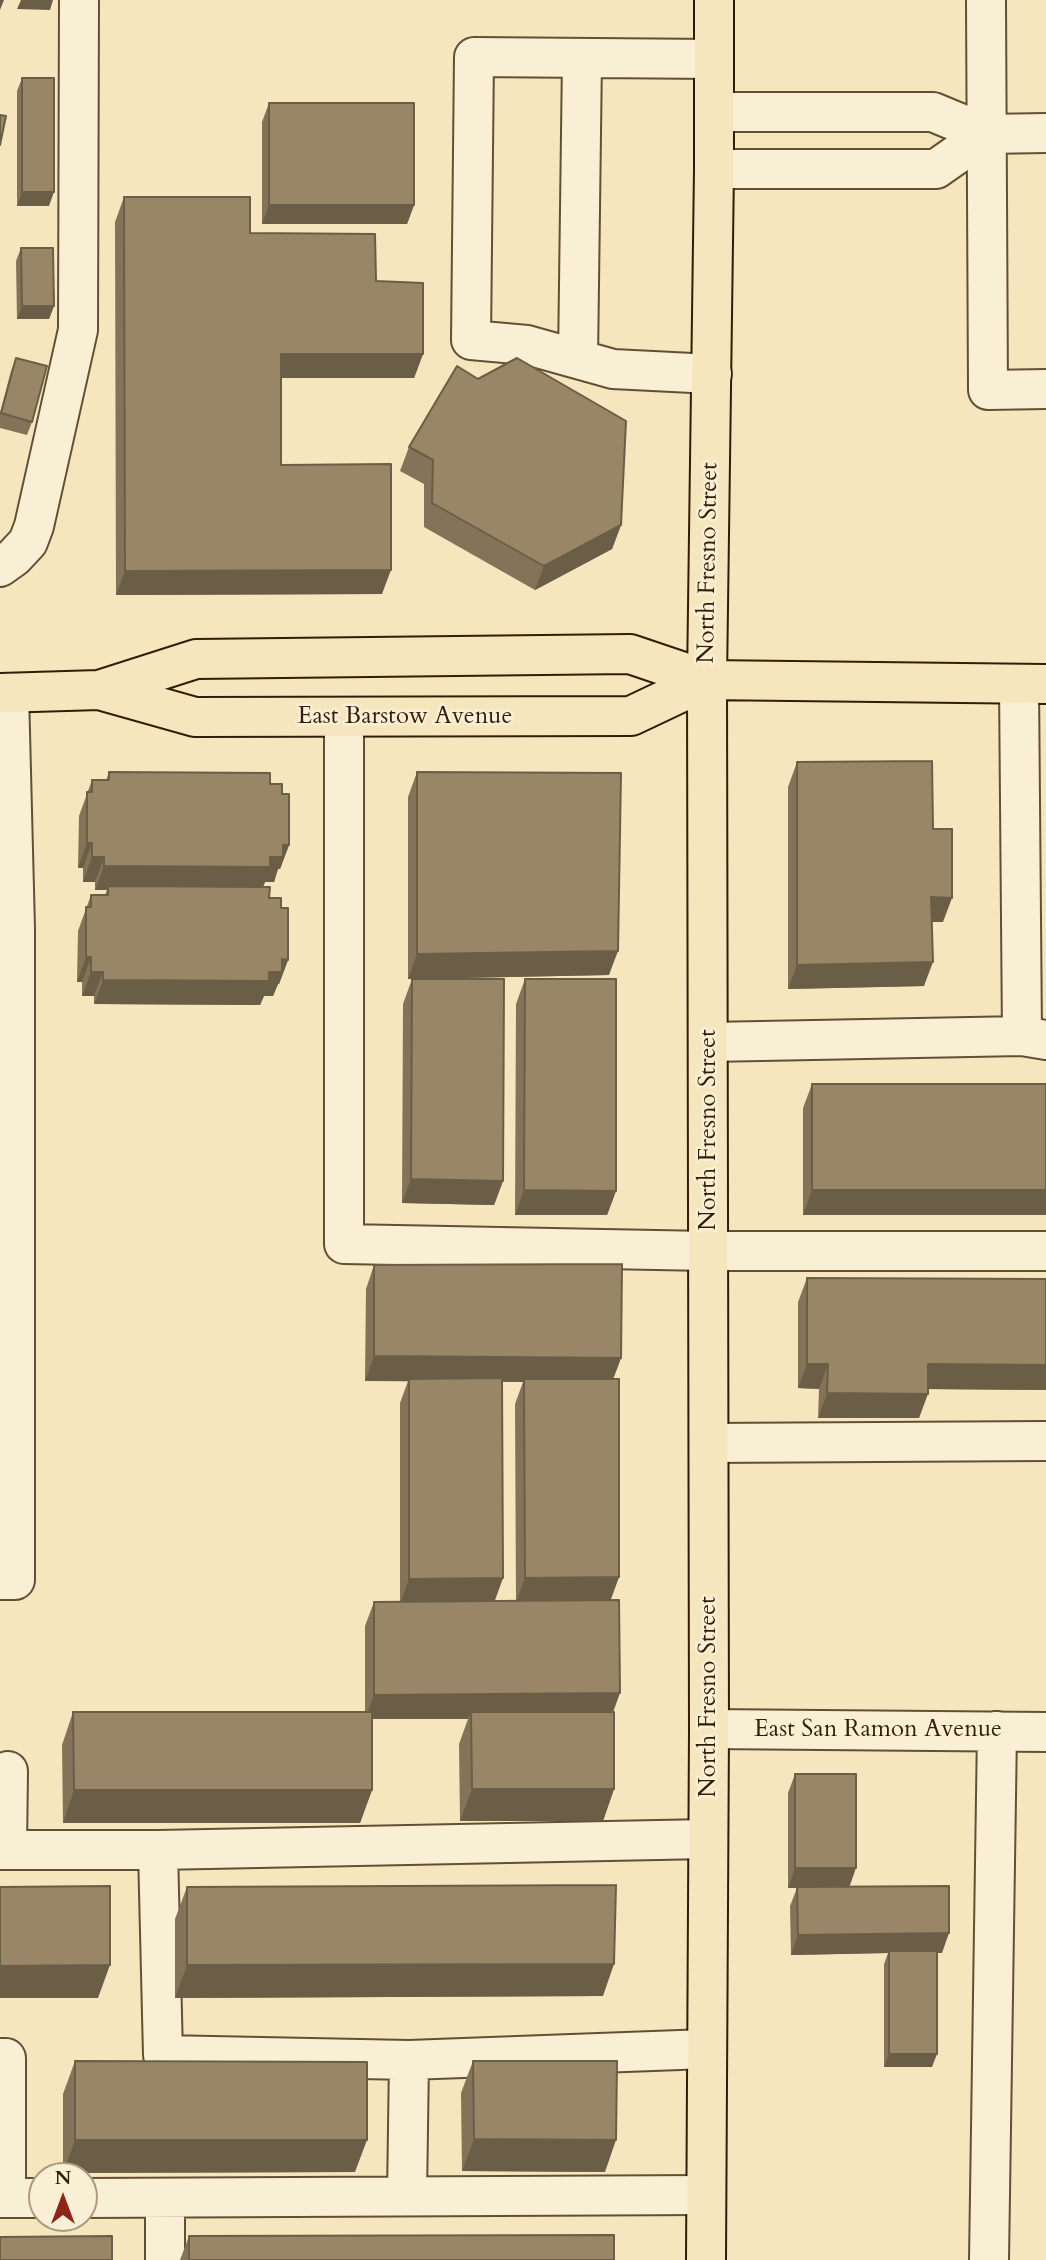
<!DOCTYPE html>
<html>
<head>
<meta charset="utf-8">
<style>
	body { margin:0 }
	#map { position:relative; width:1046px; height:2260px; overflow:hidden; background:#f6e6bd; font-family:Cardo,serif }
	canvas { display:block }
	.north { position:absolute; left:28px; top:2162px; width:70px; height:70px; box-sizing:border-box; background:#f9efd4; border:2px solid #aa9b82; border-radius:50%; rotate:0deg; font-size:19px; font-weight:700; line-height:28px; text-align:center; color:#341d07 }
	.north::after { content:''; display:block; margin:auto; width:24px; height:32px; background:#8f2418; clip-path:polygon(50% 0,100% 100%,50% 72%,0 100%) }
</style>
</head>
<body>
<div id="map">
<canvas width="1046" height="2260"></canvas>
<div class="north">N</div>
</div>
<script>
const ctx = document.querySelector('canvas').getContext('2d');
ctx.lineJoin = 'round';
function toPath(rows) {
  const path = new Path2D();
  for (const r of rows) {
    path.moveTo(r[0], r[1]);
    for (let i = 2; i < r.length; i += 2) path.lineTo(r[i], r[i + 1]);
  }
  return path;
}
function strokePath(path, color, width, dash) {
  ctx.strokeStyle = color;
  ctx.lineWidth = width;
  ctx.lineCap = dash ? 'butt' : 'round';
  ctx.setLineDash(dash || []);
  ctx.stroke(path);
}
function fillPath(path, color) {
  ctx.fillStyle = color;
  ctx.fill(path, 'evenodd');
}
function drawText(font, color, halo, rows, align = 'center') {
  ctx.font = font + ' Cardo,serif';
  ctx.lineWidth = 5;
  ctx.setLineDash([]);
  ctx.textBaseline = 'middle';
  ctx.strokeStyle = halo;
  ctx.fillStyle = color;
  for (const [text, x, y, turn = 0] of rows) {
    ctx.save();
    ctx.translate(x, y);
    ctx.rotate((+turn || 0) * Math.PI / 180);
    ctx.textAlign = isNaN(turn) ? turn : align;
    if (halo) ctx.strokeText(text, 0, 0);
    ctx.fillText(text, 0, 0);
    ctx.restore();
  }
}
const minor = toPath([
	[986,0,988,390,1046,389],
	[714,112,933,112,986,134,1046,133],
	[714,169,936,169,986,134],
	[578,359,582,58],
	[712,374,613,369,527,345,471,340,474,57,714,59],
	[0,567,14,557,28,542,34,526,78,330,79,0],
	[1019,684,1022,1036],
	[344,718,344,1244,708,1251,1046,1251],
	[709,1042,1022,1036,1046,1040],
	[709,1443,1046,1441],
	[0,1580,15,1580,15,929,9,693],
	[709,1729,1046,1732],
	[0,1850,158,1850,163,2055,409,2060,707,2049],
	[7,1850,8,1771],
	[158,1850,708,1839],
	[0,2058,6,2058,6,2198],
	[407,2196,409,2060],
	[0,2198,42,2198],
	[84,2198,706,2195],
	[165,2260,165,2198],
	[989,2260,997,1731]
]);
const major = toPath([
	[99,690,195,717,631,716,707,680],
	[0,693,99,690,196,659,630,654,707,680,1046,684],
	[706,2260,709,1729,707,680,714,169,714,0]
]);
strokePath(minor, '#644f34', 42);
strokePath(major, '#341d07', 42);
strokePath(minor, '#f9efd4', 38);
strokePath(major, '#f6e6bd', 38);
fillPath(toPath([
	[22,78,49,206,17,206,17,91],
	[269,103,414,205,407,224,262,224,262,122],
	[124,197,250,233,376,281,423,354,414,378,281,378,281,465,382,594,116,595,115,222],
	[21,248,54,306,49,319,17,319,16,261],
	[16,358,32,422,27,435,0,428,0,413,11,371],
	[478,379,621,525,612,549,535,590,424,527,424,484,400,471,409,447],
	[797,762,933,829,943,922,932,922,924,986,788,989,788,787],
	[109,772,270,784,282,794,289,845,280,869,278,869,274,882,265,882,263,887,269,898,281,908,288,960,279,984,278,984,273,996,264,996,260,1005,94,1004,94,996,82,996,82,982,77,982,78,931,91,895,105,895,107,890,95,890,95,882,83,882,83,868,78,868,79,816,92,780,106,780],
	[417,772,609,975,408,979,408,797],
	[412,979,503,1181,494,1205,402,1203,403,1004],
	[525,979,616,1191,607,1215,515,1215,516,1004],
	[812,1084,1046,1215,803,1215,803,1108],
	[374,1265,621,1358,613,1379,619,1577,610,1600,614,1789,603,1821,460,1821,459,1744,468,1719,372,1719,372,1790,360,1823,63,1823,62,1745,73,1712,365,1712,365,1626,374,1602,400,1601,400,1403,408,1381,365,1381,366,1289],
	[502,1382,523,1382,515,1404,516,1601,494,1601,503,1578],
	[807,1278,1046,1279,1046,1390,928,1389,919,1418,818,1418,819,1389,798,1388,798,1302],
	[795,1774,849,1887,942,1953,937,1953,932,2067,884,2067,884,1964,888,1953,791,1955,790,1906,797,1888,788,1888,788,1793],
	[187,1887,603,1996,175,1998,175,1919],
	[75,2061,355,2172,63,2173,63,2094],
	[473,2061,605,2172,462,2171,461,2093],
	[189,2236,614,2260,180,2260]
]), '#847358');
fillPath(toPath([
	[0,0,4,0,0,10],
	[21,0,53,0,50,10,17,9],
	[22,192,54,192,49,206,17,206],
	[269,205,414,205,407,224,262,224],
	[22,306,54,306,49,319,17,319],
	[281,354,423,354,414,378,272,378],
	[621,525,612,549,535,590,544,566],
	[391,570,382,594,116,595,125,571],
	[87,843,92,843,83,868,78,868],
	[283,845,289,845,280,869,278,869,274,882,265,882,261,891,108,886,107,890,95,890,104,866],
	[92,857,104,857,95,882,83,882],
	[931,897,952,898,943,922,923,922],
	[618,951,609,975,408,979,417,954],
	[86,957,91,957,82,982,77,982],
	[282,959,288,960,279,984,278,984,273,996,264,996,260,1005,94,1004,103,980],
	[933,962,924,986,788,989,797,965],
	[91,972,103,972,94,996,82,996],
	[411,1179,503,1181,494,1205,402,1203],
	[524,1190,616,1191,607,1215,515,1215],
	[812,1190,1046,1190,1046,1215,803,1215],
	[374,1356,621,1358,612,1382,524,1379,523,1382,365,1381],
	[807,1364,828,1364,819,1389,798,1388],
	[928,1364,1046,1365,1046,1390,919,1389],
	[827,1393,928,1394,919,1418,818,1418],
	[619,1577,610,1602,516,1602,525,1578],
	[503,1578,494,1603,400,1604,409,1579],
	[620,1693,611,1718,471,1712,468,1719,365,1719,374,1695],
	[472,1789,614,1789,603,1821,460,1821],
	[74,1790,372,1790,360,1823,63,1823],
	[795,1868,856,1868,849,1888,788,1888],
	[949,1933,942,1953,889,1953,889,1951,888,1953,791,1955,798,1935],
	[614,1964,603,1996,175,1998,187,1965],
	[110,1965,98,1998,0,1998,0,1966],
	[889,2054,937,2054,932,2067,884,2067],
	[474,2139,616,2140,605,2172,462,2171],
	[75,2140,367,2140,355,2172,63,2173]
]), '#6b5e47');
const building = toPath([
	[22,78,54,78,54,192,22,192,22,78],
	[269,103,414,103,414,205,269,205,269,103],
	[0,115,6,116,0,145,0,115],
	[124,197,250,197,250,233,375,234,376,281,423,283,423,354,281,354,281,465,391,464,391,570,125,571,124,197],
	[21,248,53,248,54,306,22,306,21,248],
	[16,358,47,366,32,422,1,413,16,358],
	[517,358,626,421,621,525,544,566,432,503,433,460,409,447,457,366,478,379,517,358],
	[932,761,933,829,952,829,952,898,931,897,933,962,797,965,797,762,932,761],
	[109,772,270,773,270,784,282,784,282,794,289,794,289,845,283,845,283,857,270,857,270,867,104,866,104,857,92,857,92,843,87,843,87,792,92,792,92,780,109,780,109,772],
	[417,772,621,773,618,951,417,954,417,772],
	[108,886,270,887,269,898,281,898,281,908,288,908,288,960,282,959,282,972,269,972,269,981,103,980,103,972,91,972,91,957,86,957,86,907,91,907,91,895,108,895,108,886],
	[412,979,504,979,503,1181,411,1179,412,979],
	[525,979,616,979,616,1191,524,1190,525,979],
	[812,1084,1046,1084,1046,1190,812,1190,812,1084],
	[622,1264,621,1358,374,1356,374,1265,622,1264],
	[807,1278,1046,1279,1046,1365,928,1364,928,1394,827,1393,828,1364,807,1364,807,1278],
	[502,1378,503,1578,409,1579,409,1379,502,1378],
	[524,1379,619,1379,619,1577,525,1578,524,1379],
	[619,1600,620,1693,374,1695,374,1602,619,1600],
	[73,1712,372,1712,372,1790,74,1790,73,1712],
	[471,1712,614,1712,614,1789,472,1789,471,1712],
	[795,1774,856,1774,856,1868,795,1868,795,1774],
	[616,1885,614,1964,187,1965,187,1887,616,1885],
	[110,1886,110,1965,0,1966,0,1887,110,1886],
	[949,1886,949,1933,798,1935,797,1887,949,1886],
	[889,1951,937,1951,937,2054,889,2054,889,1951],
	[75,2061,367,2062,367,2140,75,2140,75,2061],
	[473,2061,617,2061,616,2140,474,2139,473,2061],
	[614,2235,614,2260,189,2260,189,2236,614,2235],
	[112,2236,112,2260,0,2260,0,2237,112,2236]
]);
fillPath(building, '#998666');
strokePath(building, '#6b5e47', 2);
drawText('24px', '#341d07', '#f9efd4', [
	["North Fresno Street",709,563,-89],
	["East Barstow Avenue",405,717],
	["North Fresno Street",709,1130,-90],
	["North Fresno Street",709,1697,-90],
	["East San Ramon Avenue",878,1730]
]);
</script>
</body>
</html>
